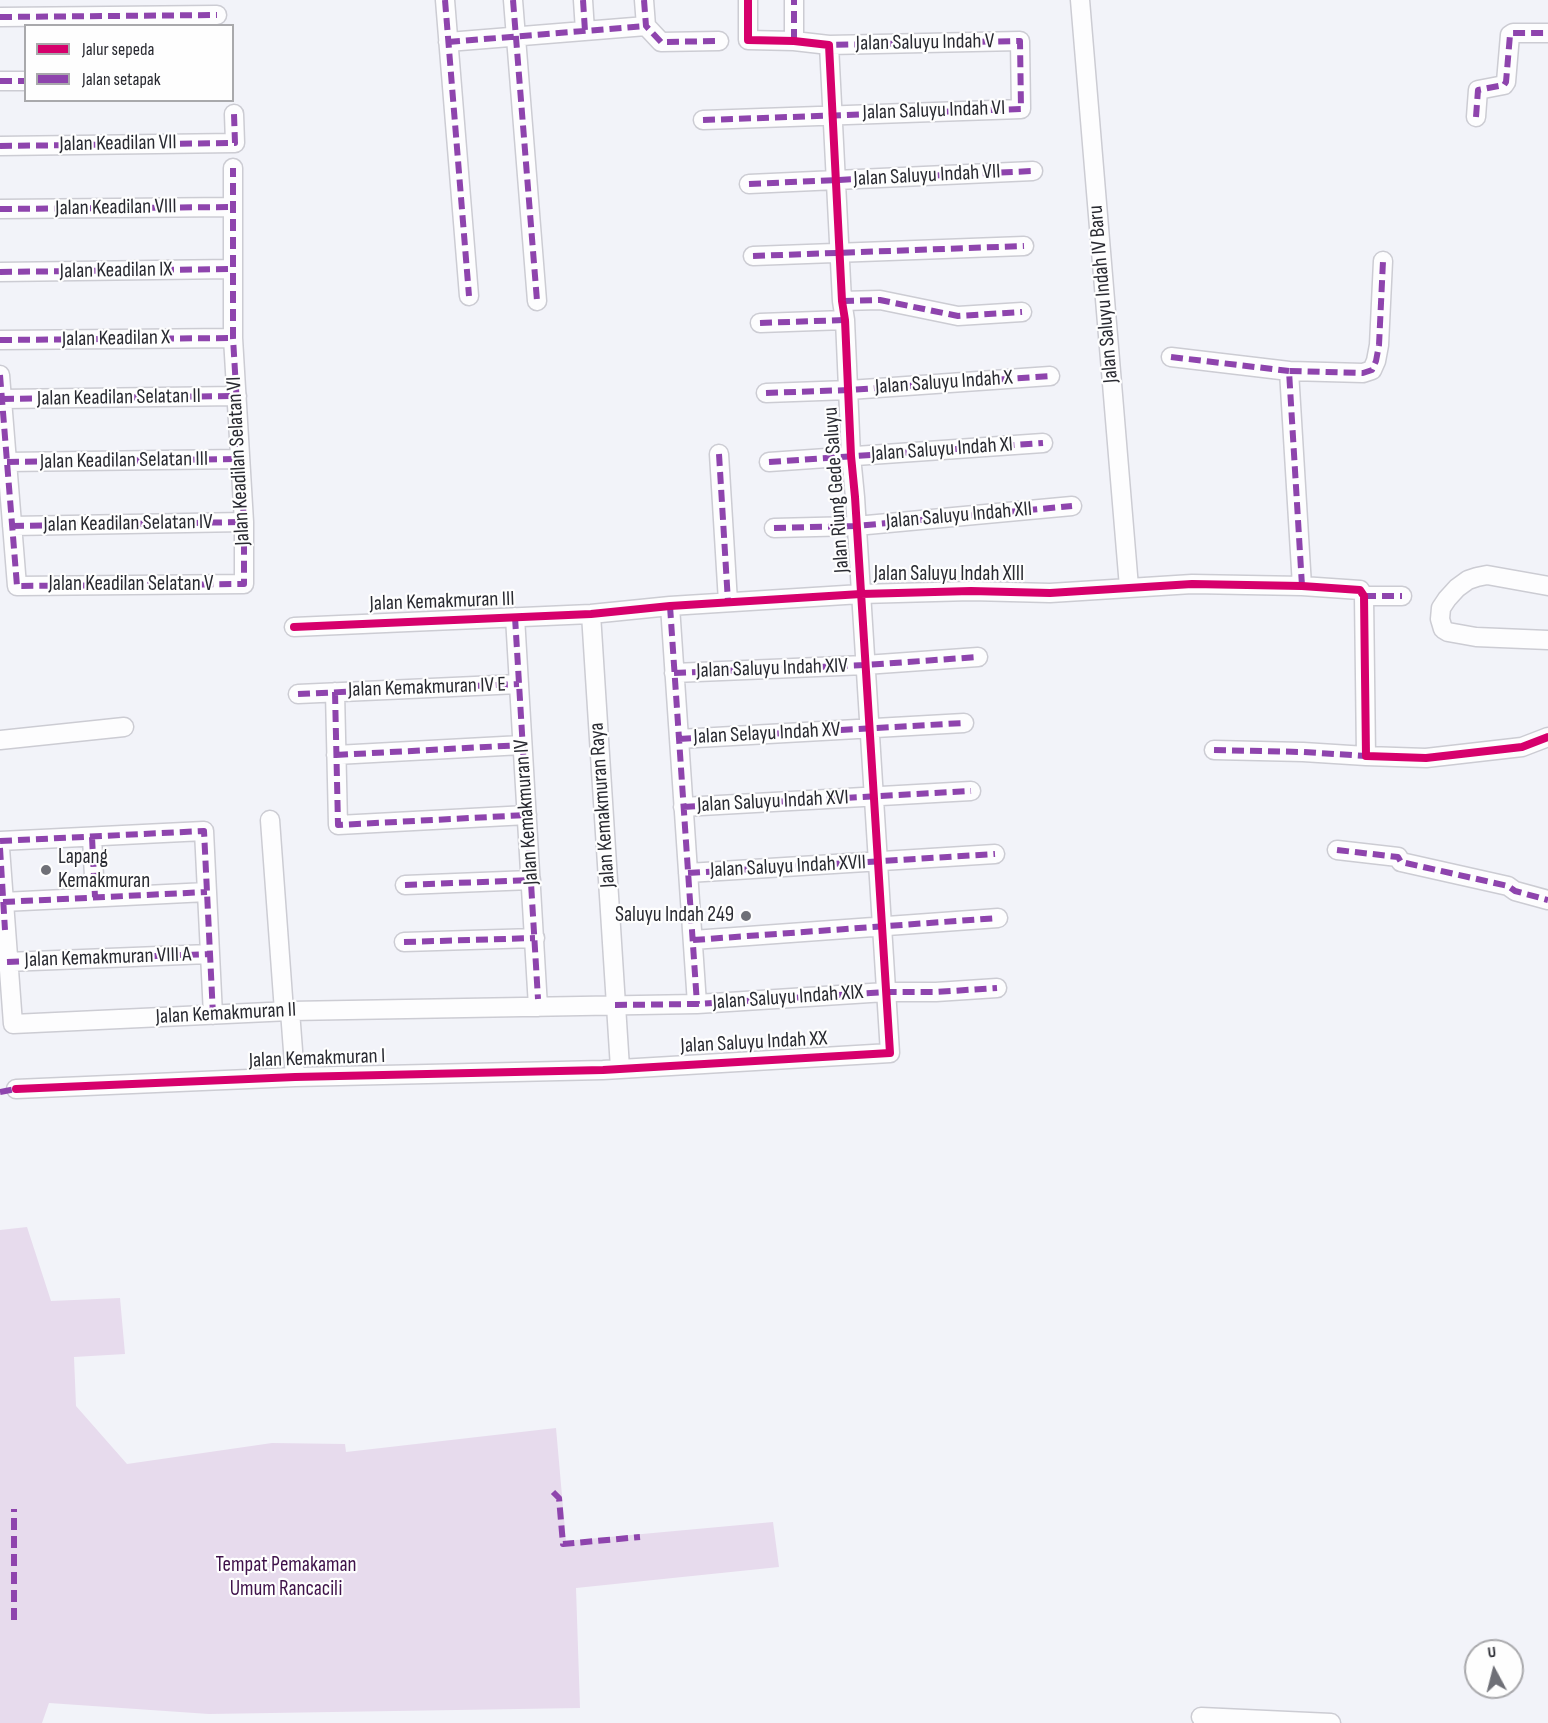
<!DOCTYPE html>
<html>
<head>
<meta charset="utf-8">
<style>
	body { margin:0 }
	#map { position:relative; width:1548px; height:1723px; overflow:hidden; background:#f2f3f9; font-family:"Sofia Sans Condensed",sans-serif }
	canvas { display:block }
	.legend { position:absolute; left:24px; top:24px; width:210px; height:78px; box-sizing:border-box; background:#fefefe; border:2px solid #a9a9ac; margin:0; padding:8px 10px; list-style:none; font-size:18px; color:#292a31 }
	.legend li { display:flex; align-items:center; gap:12px; height:30px }
	.legend b { width:30px; border:2px solid #a9a9ac }
	.north { position:absolute; left:1464px; top:1639px; width:60px; height:60px; box-sizing:border-box; background:#fefefe; border:2px solid #a9a9ac; border-radius:50%; rotate:353deg; font-size:16px; font-weight:700; line-height:24px; text-align:center; color:#292a31 }
	.north::after { content:''; display:block; margin:auto; width:21px; height:27px; background:#6f7077; clip-path:polygon(50% 0,100% 100%,50% 72%,0 100%) }
</style>
</head>
<body>
<div id="map">
<canvas width="1548" height="1723"></canvas>
<ul class="legend">
<li><b style="height:8px;background:#d6006c"></b>Jalur sepeda</li>
<li><b style="height:8px;background:#8e44ad"></b>Jalan setapak</li>
</ul>
<div class="north">U</div>
</div>
<script>
const ctx = document.querySelector('canvas').getContext('2d');
ctx.lineJoin = 'round';
function fillPath(path, color) {
  ctx.fillStyle = color;
  ctx.fill(path, 'evenodd');
}
function toPath(rows) {
  const path = new Path2D();
  for (const r of rows) {
    path.moveTo(r[0], r[1]);
    for (let i = 2; i < r.length; i += 2) path.lineTo(r[i], r[i + 1]);
  }
  return path;
}
function strokePath(path, color, width, dash) {
  ctx.strokeStyle = color;
  ctx.lineWidth = width;
  ctx.lineCap = dash ? 'butt' : 'round';
  ctx.setLineDash(dash || []);
  ctx.stroke(path);
}
function drawText(font, color, halo, rows, align = 'center') {
  ctx.font = font + ' "Sofia Sans Condensed",sans-serif';
  ctx.lineWidth = 4.5;
  ctx.setLineDash([]);
  ctx.textBaseline = 'middle';
  ctx.strokeStyle = halo;
  ctx.fillStyle = color;
  for (const [text, x, y, turn = 0] of rows) {
    ctx.save();
    ctx.translate(x, y);
    ctx.rotate((+turn || 0) * Math.PI / 180);
    ctx.textAlign = isNaN(turn) ? turn : align;
    if (halo) ctx.strokeText(text, 0, 0);
    ctx.fillText(text, 0, 0);
    ctx.restore();
  }
}
fillPath(toPath([
	[27,1227,51,1301,120,1298,125,1354,74,1357,76,1406,127,1464,272,1443,345,1444,346,1452,556,1428,566,1541,773,1522,779,1567,576,1588,580,1708,209,1714,49,1703,42,1723,0,1723,0,1230]
]), '#e7dbed');
const street = toPath([
	[445,0,469,296],
	[513,0,537,301],
	[583,0,585,31],
	[644,0,646,26,661,42,719,41],
	[1080,0,1129,587],
	[0,17,217,15],
	[794,41,794,0],
	[448,42,646,26],
	[0,81,26,81],
	[1476,117,1478,90,1504,85,1506,82,1510,35,1513,33,1548,33],
	[703,120,1021,109,1020,41,829,45],
	[0,146,235,143,234,114],
	[749,184,1033,171],
	[0,209,233,207],
	[753,256,1024,246],
	[0,272,232,269],
	[842,301,880,300,958,316,1022,312],
	[760,323,845,320],
	[0,340,233,338],
	[1171,357,1289,371],
	[0,375,17,586,244,584,244,522,233,338,233,168],
	[766,393,849,390,1050,376],
	[2,399,237,396],
	[719,454,728,602],
	[7,462,240,459],
	[769,462,1043,443],
	[12,526,244,522],
	[774,528,856,526,1072,506],
	[1302,586,1289,371,1363,373,1372,370,1376,361,1379,345,1383,261],
	[1548,586,1487,575,1477,577,1468,580,1457,588,1447,599,1441,608,1440,619,1443,629,1448,632,1476,637,1548,640],
	[1364,596,1402,596],
	[670,606,697,1004],
	[591,614,620,1068],
	[515,617,538,1007],
	[294,627,591,614,670,606,861,594,971,591,1050,593,1192,584,1302,586,1360,590,1364,596,1366,756,1426,758,1522,747,1548,737],
	[674,673,865,665,978,657],
	[335,692,338,825,527,815],
	[298,694,519,684],
	[679,739,964,723],
	[0,740,124,727],
	[1214,750,1303,752,1366,756],
	[336,755,522,745],
	[683,807,971,791],
	[270,820,284,1011],
	[92,837,95,897],
	[0,841,204,831,213,1015],
	[0,848,13,1024,290,1011,697,1004,886,992,936,992,997,988],
	[1337,850,1398,857,1401,862,1508,886,1515,891,1548,900],
	[688,873,995,854],
	[405,885,531,880],
	[3,902,207,892],
	[693,940,998,918],
	[404,942,535,938],
	[7,962,209,954],
	[290,1011,295,1077],
	[16,1089,295,1077,603,1070,890,1053,855,497,851,456,845,320,842,301,829,45,794,41,748,40,748,0],
	[1201,1717,1331,1723]
]);
strokePath(street, '#ccccd3', 21);
strokePath(street, '#fdfdfe', 18);
strokePath(toPath([
	[445,0,469,296],
	[513,0,537,301],
	[583,0,585,31],
	[644,0,646,26,661,42,719,41],
	[0,17,217,15],
	[794,41,794,0],
	[448,42,646,26],
	[0,81,26,81],
	[1476,117,1478,90,1504,85,1506,82,1510,35,1513,33,1548,33],
	[703,120,1021,109,1020,41,829,45],
	[0,146,235,143,234,114],
	[749,184,1033,171],
	[0,209,233,207],
	[753,256,1024,246],
	[0,272,232,269],
	[842,301,880,300,958,316,1022,312],
	[760,323,845,320],
	[0,340,233,338],
	[1171,357,1289,371],
	[0,375,17,586,244,584,244,522,233,338,233,168],
	[766,393,849,390,1050,376],
	[2,399,237,396],
	[719,454,728,602],
	[7,462,240,459],
	[769,462,1043,443],
	[12,526,244,522],
	[774,528,856,526,1072,506],
	[1302,586,1289,371,1363,373,1372,370,1376,361,1379,345,1383,261],
	[1364,596,1402,596],
	[670,606,697,1004],
	[515,617,538,999],
	[674,673,865,665,978,657],
	[335,692,338,825,527,815],
	[298,694,519,684],
	[679,739,964,723],
	[1214,750,1303,752,1366,756],
	[336,755,522,745],
	[683,807,971,791],
	[92,837,95,897],
	[0,841,204,831,213,1015],
	[0,848,5,930],
	[1337,850,1398,857,1401,862,1508,886,1515,891,1548,900],
	[688,873,995,854],
	[405,885,531,880],
	[3,902,207,892],
	[693,940,998,918],
	[404,942,535,938],
	[7,962,209,954],
	[615,1005,697,1004,886,992,936,992,997,988],
	[0,1092,16,1089],
	[553,1492,559,1498,563,1544,640,1537],
	[14,1620,14,1509]
]), '#8e44ad', 6, [12, 6]);
strokePath(toPath([
	[294,627,591,614,670,606,861,594,971,591,1050,593,1192,584,1302,586,1360,590,1364,596,1366,756,1426,758,1522,747,1548,737],
	[16,1089,295,1077,603,1070,890,1053,855,497,851,456,845,320,842,301,829,45,794,41,748,40,748,0]
]), '#d6006c', 8);
for (const [x, y, r, color] of [
	[46,870,6,"#6f7077"],
	[746,916,6,"#6f7077"]
]) {
  const dot = new Path2D();
  dot.arc(x, y, r, 0, 2 * Math.PI);
  ctx.fillStyle = color;
  ctx.fill(dot);
  strokePath(dot, '#fefefe', 2);
}
drawText('21px', '#292a31', '#fefefe', [
	["Jalan Saluyu Indah V",925,43,-1],
	["Jalan Saluyu Indah VI",934,111,-2],
	["Jalan Keadilan VII",118,144,-1],
	["Jalan Saluyu Indah VII",927,176,-3],
	["Jalan Keadilan VIII",116,208,-1],
	["Jalan Keadilan IX",116,271,-1],
	["Jalan Saluyu Indah IV Baru",1104,294,-95],
	["Jalan Keadilan X",116,339,-1],
	["Jalan Saluyu Indah X",944,383,-4],
	["Jalan Keadilan Selatan II",119,398,-1],
	["Jalan Saluyu Indah XI",942,450,-4],
	["Jalan Keadilan Selatan III",124,461,-1],
	["Jalan Keadilan Selatan VI",239,461,-93],
	["Jalan Riung Gede Saluyu",837,490,-94],
	["Jalan Saluyu Indah XII",959,516,-5],
	["Jalan Keadilan Selatan IV",128,524,-1],
	["Jalan Saluyu Indah XIII",949,575],
	["Jalan Keadilan Selatan V",131,585],
	["Jalan Kemakmuran III",442,602,-2],
	["Jalan Saluyu Indah XIV",772,669,-2],
	["Jalan Kemakmuran IV E",427,688,-2],
	["Jalan Selayu Indah XV",767,734,-3],
	["Jalan Saluyu Indah XVI",773,802,-3],
	["Jalan Kemakmuran Raya",603,805,-94],
	["Jalan Kemakmuran IV",527,812,-94],
	["Jalan Saluyu Indah XVII",788,867,-3],
	["Jalan Kemakmuran VIII A",108,958,-2],
	["Jalan Saluyu Indah XIX",788,998,-4],
	["Jalan Kemakmuran II",226,1014,-3],
	["Jalan Saluyu Indah XX",754,1043,-3],
	["Jalan Kemakmuran I",317,1059,-2]
]);
drawText('21px', '#292a31', '#fefefe', [
	["Lapang",58,858],
	["Kemakmuran",58,882],
	["Saluyu Indah 249",734,916,"right"]
], 'left');
drawText('21px', '#3f124a', '#fefefe', [
	["Tempat Pemakaman",286,1566],
	["Umum Rancacili",286,1590]
]);
</script>
</body>
</html>
